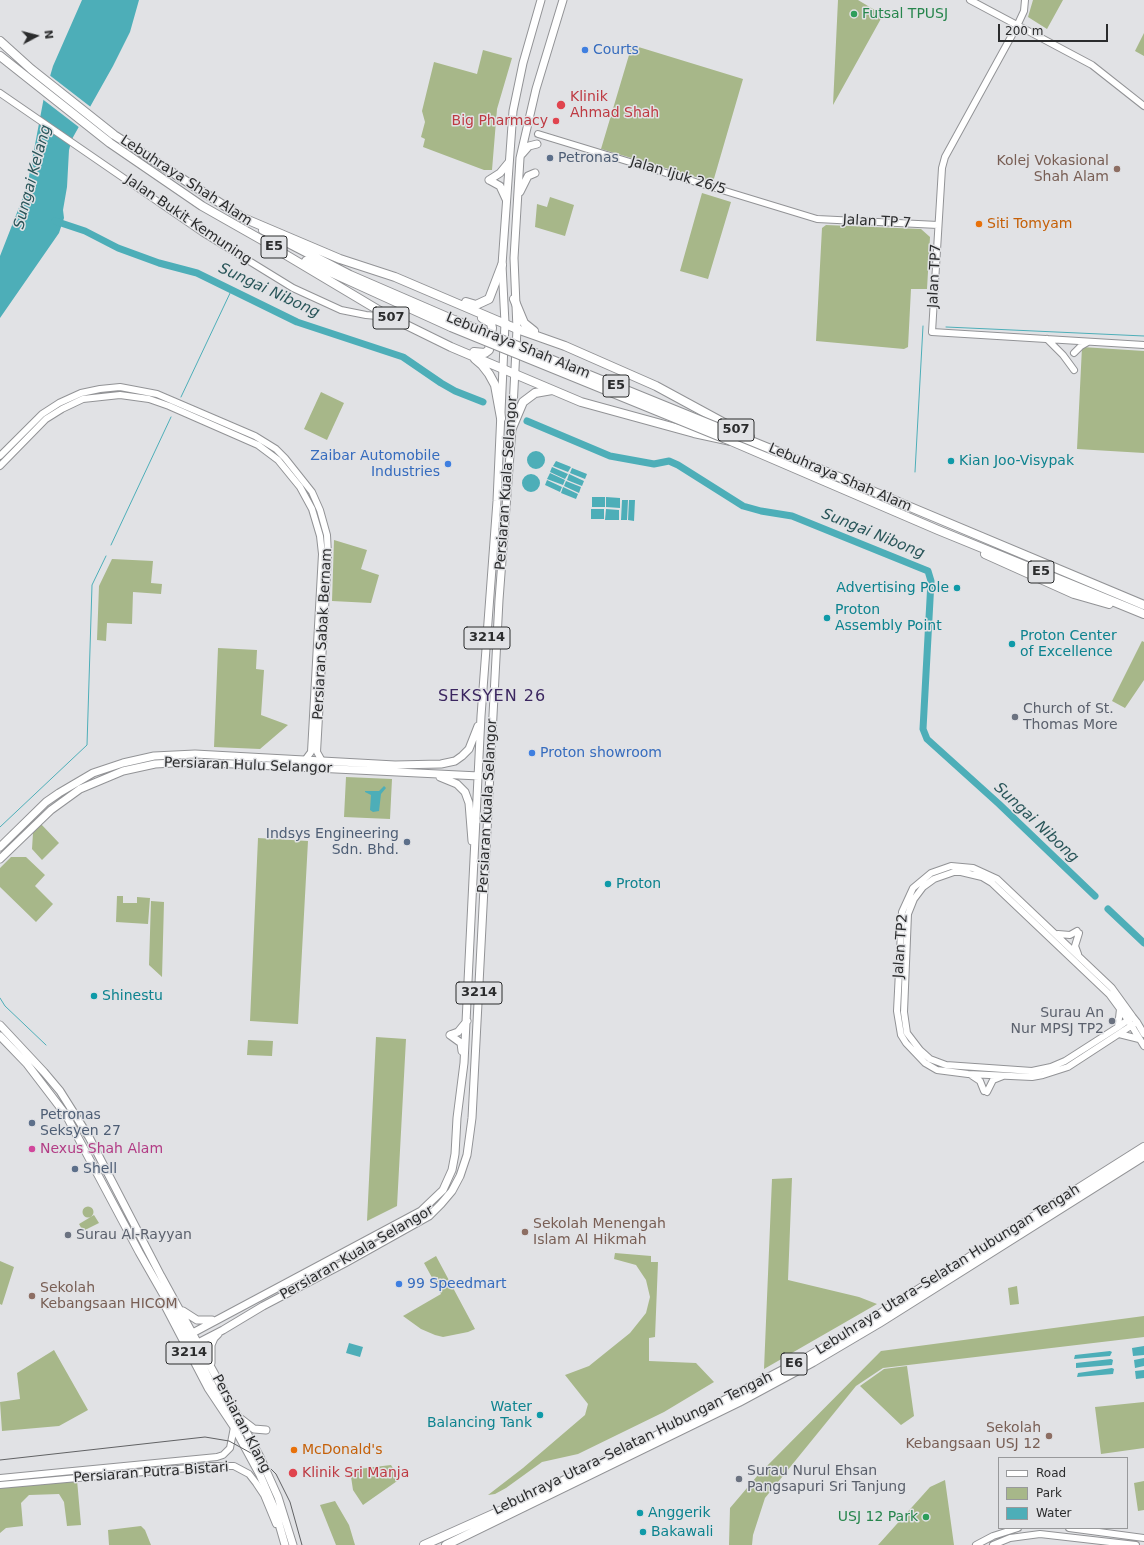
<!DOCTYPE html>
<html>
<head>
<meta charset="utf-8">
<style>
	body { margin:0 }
	#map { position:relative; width:1144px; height:1545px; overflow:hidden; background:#e1e2e5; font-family:"DejaVu Sans",sans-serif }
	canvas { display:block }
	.legend { position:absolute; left:998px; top:1457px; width:130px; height:72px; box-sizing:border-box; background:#e1e2e5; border:1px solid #98999b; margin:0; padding:5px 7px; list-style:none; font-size:12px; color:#2b2c2d }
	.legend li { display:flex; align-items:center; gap:8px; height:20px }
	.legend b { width:20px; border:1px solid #98999b }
	.north { position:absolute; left:16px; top:16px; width:40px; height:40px; -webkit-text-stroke:3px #e1e2e5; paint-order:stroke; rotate:83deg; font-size:11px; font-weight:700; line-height:16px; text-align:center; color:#2b2c2d }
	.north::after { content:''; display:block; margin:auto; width:14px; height:18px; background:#2b2c2d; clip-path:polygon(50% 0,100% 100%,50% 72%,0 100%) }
	.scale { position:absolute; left:998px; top:24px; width:110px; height:18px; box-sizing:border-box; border:2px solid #2b2c2d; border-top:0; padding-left:5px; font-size:12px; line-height:14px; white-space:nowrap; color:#2b2c2d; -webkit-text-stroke:3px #e1e2e5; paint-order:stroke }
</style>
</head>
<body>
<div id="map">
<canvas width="1144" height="1545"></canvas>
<ul class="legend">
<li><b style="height:5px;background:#fff"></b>Road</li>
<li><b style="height:11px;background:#a7b789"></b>Park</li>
<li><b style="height:11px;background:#4daeb8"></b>Water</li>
</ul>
<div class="north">N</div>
<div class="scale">200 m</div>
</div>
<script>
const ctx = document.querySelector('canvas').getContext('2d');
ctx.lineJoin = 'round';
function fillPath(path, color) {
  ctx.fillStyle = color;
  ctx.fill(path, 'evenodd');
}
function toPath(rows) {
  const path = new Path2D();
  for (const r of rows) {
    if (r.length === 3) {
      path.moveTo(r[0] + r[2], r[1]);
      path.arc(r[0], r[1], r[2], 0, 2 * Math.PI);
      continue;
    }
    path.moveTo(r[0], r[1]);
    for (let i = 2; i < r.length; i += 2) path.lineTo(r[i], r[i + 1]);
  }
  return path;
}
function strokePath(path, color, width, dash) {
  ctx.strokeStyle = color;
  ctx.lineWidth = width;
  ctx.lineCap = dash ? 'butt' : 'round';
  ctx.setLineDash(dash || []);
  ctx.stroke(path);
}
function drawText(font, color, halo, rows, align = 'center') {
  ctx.font = font + ' "DejaVu Sans",sans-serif';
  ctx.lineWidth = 3;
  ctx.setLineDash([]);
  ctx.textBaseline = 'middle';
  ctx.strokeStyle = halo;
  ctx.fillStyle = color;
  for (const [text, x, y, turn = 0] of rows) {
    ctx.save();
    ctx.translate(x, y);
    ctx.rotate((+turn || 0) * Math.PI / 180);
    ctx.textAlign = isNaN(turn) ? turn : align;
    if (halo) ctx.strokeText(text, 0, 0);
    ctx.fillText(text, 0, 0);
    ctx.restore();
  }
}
fillPath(toPath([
	[838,0,858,0,883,15,833,105],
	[1033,0,1063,0,1047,29,1028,17],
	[1144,33,1144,56,1135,51],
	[632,45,743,79,713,182,601,149],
	[483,50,512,58,497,109,492,170,484,170,423,147,425,139,421,137,425,122,422,111,434,62,477,74],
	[702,193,731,202,708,279,680,271],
	[550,197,574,205,565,236,535,227,537,204,547,207],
	[826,225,921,229,930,237,927,289,911,289,908,347,904,349,816,341,822,228],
	[1082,347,1144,351,1144,453,1077,449],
	[321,392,344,403,327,440,304,429],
	[334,540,367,550,361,569,379,575,371,603,332,601],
	[112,559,153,561,151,583,162,584,161,594,133,592,132,624,107,623,106,641,97,640,99,586],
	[1142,641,1144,642,1144,680,1125,708,1112,701],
	[218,648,257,650,256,669,264,670,261,715,288,725,260,749,214,747],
	[346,777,392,779,390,819,344,817],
	[41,824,59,843,42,860,32,849,33,833],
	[258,838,308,841,298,1024,250,1021],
	[11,857,26,857,45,875,35,886,53,904,36,922,0,887,0,868],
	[117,896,123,896,123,903,137,903,137,897,150,898,148,924,116,922],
	[151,901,164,902,162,977,149,965],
	[376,1037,406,1039,397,1206,367,1221],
	[248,1040,273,1041,272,1056,247,1055],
	[792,1178,788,1280,859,1297,877,1304,764,1369,772,1179],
	[88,1212,5.5],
	[94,1215,99,1223,83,1231,79,1224],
	[615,1253,651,1256,651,1262,658,1262,655,1337,649,1338,649,1361,696,1363,714,1382,664,1412,578,1454,542,1462,506,1488,495,1494,488,1495,523,1468,585,1415,588,1404,565,1375,589,1366,630,1333,646,1313,650,1297,646,1280,636,1265,614,1259],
	[436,1256,475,1329,468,1332,443,1337,435,1335,421,1329,403,1316,441,1294,424,1263],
	[0,1261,14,1267,2,1305,0,1304],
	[1017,1286,1019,1304,1010,1305,1008,1288],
	[1144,1316,1144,1337,883,1368,856,1386,765,1498,753,1535,752,1545,729,1545,730,1508,758,1475,881,1351],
	[54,1350,88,1410,59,1426,2,1431,0,1402,20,1399,17,1373],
	[907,1366,914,1416,901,1425,860,1386,884,1369],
	[1144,1402,1144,1448,1101,1454,1095,1407],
	[391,1465,400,1479,363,1505,353,1490,350,1470],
	[77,1480,81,1525,67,1526,64,1502,59,1494,29,1495,21,1503,23,1526,6,1528,0,1533,0,1487],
	[945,1480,954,1545,878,1545,930,1487],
	[1144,1481,1144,1510,1138,1511,1134,1483],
	[335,1501,349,1525,355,1545,336,1545,320,1505],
	[141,1526,145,1530,151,1545,109,1545,108,1530]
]), '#a7b789');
fillPath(toPath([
	[82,0,139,0,130,32,113,66,72,139,69,150,67,187,63,210,64,218,59,233,0,318,0,256,27,187,44,97,53,66],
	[536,460,9],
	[556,461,571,467,568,472,553,466],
	[552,467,568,474,565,479,550,472],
	[572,468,587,474,585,479,570,473],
	[550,473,565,480,563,485,547,479],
	[531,483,9],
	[569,474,584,481,582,486,567,480],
	[547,480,562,487,560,492,545,485],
	[566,481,581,487,579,493,564,486],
	[563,487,578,494,576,499,561,493],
	[592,497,605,497,605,507,592,507],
	[606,497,620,498,620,508,606,507],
	[622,500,628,500,627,520,621,520],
	[629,500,635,500,634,521,628,520],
	[591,509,604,509,604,519,591,519],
	[606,509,619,510,619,520,605,520],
	[384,786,386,788,381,794,379,811,373,812,370,810,371,795,365,792,365,791,379,791],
	[349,1343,363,1347,360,1357,346,1353],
	[1144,1346,1144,1355,1133,1356,1132,1348],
	[1110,1351,1112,1352,1110,1356,1074,1359,1075,1355],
	[1144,1358,1144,1366,1135,1368,1134,1360],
	[1111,1359,1113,1360,1112,1365,1076,1368,1076,1363],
	[1112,1368,1114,1369,1113,1374,1077,1377,1078,1373],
	[1144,1370,1144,1378,1136,1379,1135,1371]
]), '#4daeb8');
fillPath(toPath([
	[48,74,92,108,80,128,41,98]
]), '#e1e2e5');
strokePath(toPath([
	[946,327,1144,336],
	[181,397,232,289],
	[915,472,923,326],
	[111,545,171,417],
	[0,827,87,745,92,585,106,556],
	[0,998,5,1006,46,1045]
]), '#4daeb8', 1);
strokePath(toPath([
	[55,221,85,231,118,248,159,263,197,273,297,322,403,357,441,383,455,391,483,402],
	[527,421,610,456,654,464,669,461,678,465,743,506,761,511,792,516,928,571,931,581,923,729,927,739,999,804,1095,896],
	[1108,909,1144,943]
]), '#4daeb8', 7);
const secondary = toPath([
	[970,0,1092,65,1144,106],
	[1025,0,1024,11,1017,26,945,157,942,168,932,332,1144,345],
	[0,93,202,232,293,288,341,310,366,315,388,317],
	[538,134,817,219,938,225],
	[1047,339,1063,355,1074,370],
	[1074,353,1081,346,1088,342],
	[0,456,42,414,59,403,81,393,100,389,120,387,157,394,255,436,276,449,285,458,312,492,320,510,327,535,328,555,317,752,322,761],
	[0,466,46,419,62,409,83,399,120,395,149,399,169,406,258,445,278,460,300,487,312,509,320,536,322,554,311,752,305,760],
	[1058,934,1070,935,1077,931],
	[1078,954,1075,946,1079,933],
	[1133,1017,1128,1020,1118,1027,1065,1061,1051,1067,1032,1071,946,1065,930,1059,920,1050,907,1033,904,1012,908,914,914,899,923,887,934,879,954,872,961,872,982,877,992,883,1109,994,1120,1009,1128,1020,1144,1046],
	[1137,1022,1068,1067,1043,1075,1032,1077,968,1074,937,1070,925,1063,906,1043,901,1035,897,1011,902,912,913,888,931,873,951,866,973,868,997,879,1112,988,1133,1017,1137,1022,1144,1034],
	[1118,1027,1120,1009],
	[1119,1034,1139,1039],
	[971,1075,980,1081,984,1091],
	[987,1092,993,1080,1003,1076],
	[0,1478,217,1457,223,1455,230,1448,234,1427],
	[0,1485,211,1466,234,1466,249,1474,256,1483,264,1495,276,1524],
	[1069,1528,1144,1538],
	[976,1545,993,1536,1018,1528],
	[993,1545,1010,1538,1040,1534,1136,1545]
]);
const primary = toPath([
	[522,154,529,146,537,144],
	[489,180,500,186,506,199],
	[489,180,500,173,509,162],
	[520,192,528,176,535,173],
	[440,777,457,784,465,792,469,803,472,841],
	[0,847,46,802,59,793,93,773,123,763,154,756,195,754,395,765,441,764,455,761,462,756,469,749,478,726],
	[0,859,51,810,80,789,123,771,155,764,193,762,479,776],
	[0,1025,44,1072,60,1091,89,1137,161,1276,260,1457,278,1497,293,1545],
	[450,1035,461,1043,462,1051],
	[450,1035,458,1032,467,1021],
	[0,1036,27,1064,66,1115,139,1252,187,1336,231,1422],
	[162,1300,208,1388,234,1427,260,1475,275,1510,285,1545],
	[183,1311,197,1320,212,1320],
	[187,1336,421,1211,443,1190,452,1170,455,1154,457,1118,464,1063,481,716,497,501,505,323,502,265,513,111,523,63,541,0],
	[192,1346,223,1330,263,1306,345,1263,429,1216,441,1204,452,1191,460,1176,467,1155,472,1118,499,600,512,428,517,329,514,258,520,158,536,89,563,0],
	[211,1363,211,1345,214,1338,218,1334],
	[241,1419,254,1429,266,1430]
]);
const highway = toPath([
	[0,41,31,69,114,135,245,219],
	[0,56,110,143,202,206,276,248],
	[241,217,340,259,395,277,517,329,565,346,656,386,750,437],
	[263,230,350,275,454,320],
	[271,246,390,317,451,347,581,402,694,433,731,441,938,530,1144,614],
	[306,261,451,327],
	[514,299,524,323,534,331],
	[466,302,476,305,489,299,502,265],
	[474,352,485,353,489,350,492,328,491,323,482,318],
	[475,359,482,365,489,374,495,385,501,418],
	[512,428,523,402,535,393,552,390],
	[772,449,1144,605],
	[985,554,1074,594,1109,604],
	[424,1545,509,1507,666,1431,806,1358,861,1326,1144,1147],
	[446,1545,739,1402,813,1362,879,1323,1144,1156]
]);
strokePath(secondary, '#929396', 8);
strokePath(primary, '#929396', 9);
strokePath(highway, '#929396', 10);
strokePath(secondary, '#fff', 6);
strokePath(primary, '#fff', 7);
strokePath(highway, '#fff', 8);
strokePath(toPath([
	[0,1460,205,1437,229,1441,260,1458,276,1474,290,1502,302,1545]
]), '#616264', 1);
const highwayBridge = toPath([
	[454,320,778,452],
	[451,327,731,441]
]);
strokePath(highwayBridge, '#929396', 10, []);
strokePath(highwayBridge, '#fff', 8);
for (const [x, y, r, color] of [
	[854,14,4,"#2e9e5b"],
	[585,50,4,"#3f7fe0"],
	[561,105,5,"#e0444e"],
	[556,121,4,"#e0444e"],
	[550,158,4,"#5c6f8a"],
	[1117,169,4,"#8d6e63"],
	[979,224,4,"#e8710a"],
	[951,461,4,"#0f9aa8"],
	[448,464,4,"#3f7fe0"],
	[957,588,4,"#0f9aa8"],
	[827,618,4,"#0f9aa8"],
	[1012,644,4,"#0f9aa8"],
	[1015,717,4,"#6b7280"],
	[532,753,4,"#3f7fe0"],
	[407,842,4,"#5c6f8a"],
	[608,884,4,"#0f9aa8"],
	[94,996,4,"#0f9aa8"],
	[1112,1021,4,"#6b7280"],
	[32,1123,4,"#5c6f8a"],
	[32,1149,4,"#d1479c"],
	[75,1169,4,"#5c6f8a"],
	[525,1232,4,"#8d6e63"],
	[68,1235,4,"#6b7280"],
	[399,1284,4,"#3f7fe0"],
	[32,1296,4,"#8d6e63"],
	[540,1415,4,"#0f9aa8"],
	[1049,1436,4,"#8d6e63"],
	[294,1450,4,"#e8710a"],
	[293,1473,5,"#e0444e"],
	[739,1479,4,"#6b7280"],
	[640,1513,4,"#0f9aa8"],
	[926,1517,4,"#2e9e5b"],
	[643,1532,4,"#0f9aa8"]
]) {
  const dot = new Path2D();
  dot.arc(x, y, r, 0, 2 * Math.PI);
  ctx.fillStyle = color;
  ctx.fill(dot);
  strokePath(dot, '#e1e2e5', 1.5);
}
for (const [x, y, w] of [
	[274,247,26],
	[391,318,36],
	[616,386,26],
	[736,430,36],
	[1041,572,26],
	[487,638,46],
	[479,993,46],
	[189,1353,46],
	[794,1364,26]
]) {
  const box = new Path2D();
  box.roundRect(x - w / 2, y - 11, w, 22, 3);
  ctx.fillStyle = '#e1e2e5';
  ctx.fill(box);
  strokePath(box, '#2b2c2d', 1);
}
drawText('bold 13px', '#2b2c2d', null, [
	["E5",274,247],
	["507",391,318],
	["E5",616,386],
	["507",736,430],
	["E5",1041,572],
	["3214",487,638],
	["3214",479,993],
	["3214",189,1353],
	["E6",794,1364]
]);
drawText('14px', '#27864d', '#e1e2e5', [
	["Futsal TPUSJ",862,14],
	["USJ 12 Park",918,1517,"right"]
], 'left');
drawText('14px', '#366cbe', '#e1e2e5', [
	["Courts",593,50],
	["Zaibar Automobile",440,456,"right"],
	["Industries",440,472,"right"],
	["Proton showroom",540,753],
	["99 Speedmart",407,1284]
], 'left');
drawText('14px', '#be3a42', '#e1e2e5', [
	["Klinik",570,97],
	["Ahmad Shah",570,113],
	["Big Pharmacy",548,121,"right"],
	["Klinik Sri Manja",302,1473]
], 'left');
drawText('14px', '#4e5e75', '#e1e2e5', [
	["Petronas",558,158],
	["Indsys Engineering",399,834,"right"],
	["Sdn. Bhd.",399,850,"right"],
	["Petronas",40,1115],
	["Seksyen 27",40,1131],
	["Shell",83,1169]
], 'left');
drawText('14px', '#785e54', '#e1e2e5', [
	["Kolej Vokasional",1109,161],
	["Shah Alam",1109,177],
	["Sekolah Menengah",533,1224,"left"],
	["Islam Al Hikmah",533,1240,"left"],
	["Sekolah",40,1288,"left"],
	["Kebangsaan HICOM",40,1304,"left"],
	["Sekolah",1041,1428],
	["Kebangsaan USJ 12",1041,1444]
], 'right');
drawText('14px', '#2b2c2d', '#e1e2e5', [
	["Jalan Ijuk 26/5",678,176,17],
	["Lebuhraya Shah Alam",186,181,33],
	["Jalan Bukit Kemuning",188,220,34],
	["Jalan TP 7",877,222,3],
	["Jalan TP7",935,276,-87],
	["Lebuhraya Shah Alam",518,346,22],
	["Lebuhraya Shah Alam",840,478,23],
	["Persiaran Kuala Selangor",507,483,-86],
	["Persiaran Sabak Bernam",323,634,-87],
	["Persiaran Hulu Selangor",248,766,2],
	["Persiaran Kuala Selangor",488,806,-87],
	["Jalan TP2",901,946,-86],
	["Persiaran Kuala Selangor",357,1253,-30],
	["Lebuhraya Utara–Selatan Hubungan Tengah",948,1270,-32],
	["Persiaran Klang",241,1424,62],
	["Lebuhraya Utara–Selatan Hubungan Tengah",633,1444,-26],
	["Persiaran Putra Bistari",151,1473,-4]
]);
drawText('14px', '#c56008', '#e1e2e5', [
	["Siti Tomyam",987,224],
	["McDonald's",302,1450]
], 'left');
drawText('14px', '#0d838f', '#e1e2e5', [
	["Kian Joo-Visypak",959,461],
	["Advertising Pole",949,588,"right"],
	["Proton",835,610],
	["Assembly Point",835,626],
	["Proton Center",1020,636],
	["of Excellence",1020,652],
	["Proton",616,884],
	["Shinestu",102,996],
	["Water",532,1407,"right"],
	["Balancing Tank",532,1423,"right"],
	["Anggerik",648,1513],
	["Bakawali",651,1532]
], 'left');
drawText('14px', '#5b616d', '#e1e2e5', [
	["Church of St.",1023,709],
	["Thomas More",1023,725],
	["Surau An",1104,1013,"right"],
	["Nur MPSJ TP2",1104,1029,"right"],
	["Surau Al-Rayyan",76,1235],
	["Surau Nurul Ehsan",747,1471],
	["Pangsapuri Sri Tanjung",747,1487]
], 'left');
drawText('14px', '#b23c85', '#e1e2e5', [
	["Nexus Shah Alam",40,1149]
], 'left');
drawText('italic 15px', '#295559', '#e1e2e5', [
	["Sungai Kelang",33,177,-75],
	["Sungai Nibong",269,291,25],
	["Sungai Nibong",873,534,22],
	["Sungai Nibong",1036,823,43]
]);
ctx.letterSpacing = '1px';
drawText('16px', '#3b2660', '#e1e2e5', [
	["SEKSYEN 26",492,697]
]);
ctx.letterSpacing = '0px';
</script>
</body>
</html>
